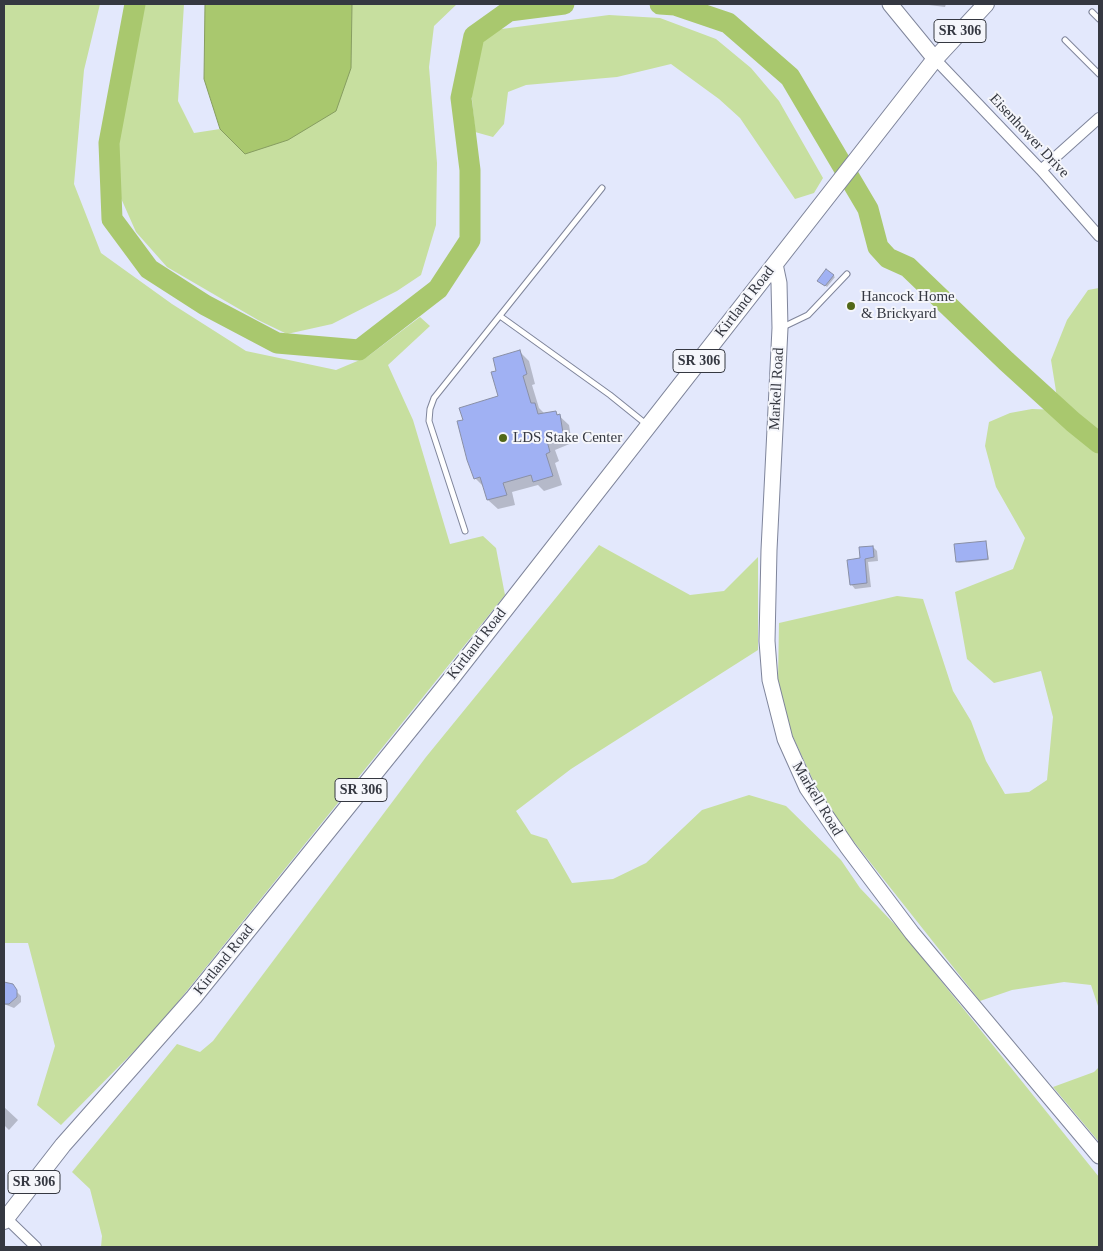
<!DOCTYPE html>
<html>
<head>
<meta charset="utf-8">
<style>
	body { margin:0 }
	#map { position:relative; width:1103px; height:1251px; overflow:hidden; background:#e3e8fc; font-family:"Times New Roman",serif }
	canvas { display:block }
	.frame { position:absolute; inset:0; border:5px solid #353841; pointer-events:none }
</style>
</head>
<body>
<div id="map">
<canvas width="1103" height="1251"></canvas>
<div class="frame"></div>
</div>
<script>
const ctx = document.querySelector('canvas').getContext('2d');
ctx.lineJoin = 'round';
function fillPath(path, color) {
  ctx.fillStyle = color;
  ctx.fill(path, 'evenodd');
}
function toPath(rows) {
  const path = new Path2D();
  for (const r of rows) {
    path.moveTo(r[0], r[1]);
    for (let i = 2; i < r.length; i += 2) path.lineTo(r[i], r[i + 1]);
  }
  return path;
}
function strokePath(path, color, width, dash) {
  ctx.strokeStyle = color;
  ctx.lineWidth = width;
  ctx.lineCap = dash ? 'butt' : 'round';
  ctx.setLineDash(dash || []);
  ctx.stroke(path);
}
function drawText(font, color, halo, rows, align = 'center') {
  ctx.font = font + ' "Times New Roman",serif';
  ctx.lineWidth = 4;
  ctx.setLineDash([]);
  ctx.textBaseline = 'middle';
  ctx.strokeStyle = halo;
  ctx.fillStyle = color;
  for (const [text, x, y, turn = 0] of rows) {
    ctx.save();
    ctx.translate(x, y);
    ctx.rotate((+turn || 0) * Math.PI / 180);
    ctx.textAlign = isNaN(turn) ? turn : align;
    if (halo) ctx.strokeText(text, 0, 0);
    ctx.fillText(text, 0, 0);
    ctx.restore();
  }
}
fillPath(toPath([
	[4,4,100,4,84,70,74,184,101,253,172,304,246,351,336,370,367,357,420,317,430,326,388,365,413,420,450,544,483,536,496,548,505,595,157,1028,61,1125,37,1105,55,1046,28,943,4,943],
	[141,4,184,4,178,101,194,133,220,129,245,154,351,68,352,4,457,4,434,26,429,67,437,163,436,225,421,275,397,291,332,324,287,334,258,320,167,267,136,232,120,196,116,160],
	[609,15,660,18,716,39,751,68,779,101,823,178,814,193,795,199,740,118,719,99,671,64,617,77,526,85,508,92,504,124,493,137,475,132,470,78,477,46,494,30],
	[1099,288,1099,1009,1091,985,1064,982,1012,990,980,1001,824,804,788,726,778,681,779,623,897,596,923,599,953,691,971,721,986,761,1005,794,1029,792,1047,780,1053,717,1041,671,994,683,967,659,955,592,1013,569,1025,538,996,487,985,446,989,422,1010,413,1032,409,1059,410,1051,360,1067,320,1088,290],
	[599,545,690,595,724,591,758,557,758,650,571,769,516,811,531,834,547,839,572,883,613,879,646,863,702,810,749,795,786,806,841,860,860,888,900,930,1099,1177,1099,1247,101,1247,102,1236,90,1189,72,1172,177,1044,200,1052,213,1041,426,757],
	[1099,1067,1099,1142,1053,1087,1094,1072]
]), '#c7df9f');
const water = toPath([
	[205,4,352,4,351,68,336,111,288,140,245,154,220,129,204,79,205,4]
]);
fillPath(water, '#a9c86e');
strokePath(water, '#869d60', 1);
fillPath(toPath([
	[921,4,946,4,945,7],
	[826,270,835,277,827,287,819,280],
	[520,352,529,361,535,384,532,385,539,408,544,413,555,412,569,425,572,443,555,450,559,461,555,463,562,485,544,491,538,485,512,492,515,505,498,509,488,500,485,488,475,478,464,421,500,397,498,371],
	[986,542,989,560,959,563,957,562],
	[873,547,877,551,878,561,868,562,871,587,855,589,851,584,862,559],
	[9,984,21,996,21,1002,14,1008,4,1004,4,985],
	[4,1107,18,1120,9,1130,4,1125]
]), '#0003');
strokePath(toPath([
	[135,4,109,143,112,219,149,269,205,305,277,343,359,350,438,289,470,240,470,170,461,98,474,36,509,11,564,4],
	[660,4,675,5,728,23,790,77,868,209,878,247,888,258,908,267,1006,361,1073,422,1099,443]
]), '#a9c86e', 21);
const building = toPath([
	[826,269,834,275,825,286,817,281,826,269],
	[520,350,527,374,523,376,531,403,535,403,538,414,556,411,557,415,560,414,563,433,547,441,550,452,546,454,553,476,533,482,531,475,503,483,507,495,487,500,480,477,474,479,467,460,457,421,463,420,459,408,498,396,491,372,496,371,493,358,520,350],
	[986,541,988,559,956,562,954,544,986,541],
	[873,546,874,557,865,559,867,583,850,585,847,560,860,558,859,547,873,546],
	[4,982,13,984,17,990,17,997,9,1004,4,1004,4,982]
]);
fillPath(building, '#a0b1f3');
strokePath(building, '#898fa5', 1);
const lane = toPath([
	[1092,12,1099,19],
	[1065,40,1099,74],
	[500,316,610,395,646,424],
	[783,327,808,315,847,274],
	[465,531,429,421,430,409,434,398,602,188]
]);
const street = toPath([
	[935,59,1041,170,1099,236],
	[1041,170,1099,118],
	[6,1218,36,1247]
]);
const secondary = toPath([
	[890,4,935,59],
	[775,264,779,283,780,328,769,550,767,641,770,680,785,739,807,788,848,848,912,933,1099,1156]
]);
const primary = toPath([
	[4,1221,63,1145,194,997,450,680,935,59,986,4]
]);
strokePath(lane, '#7f859b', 7);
strokePath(street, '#7f859b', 12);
strokePath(secondary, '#7f859b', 17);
strokePath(primary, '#7f859b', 18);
strokePath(lane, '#fff', 5);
strokePath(street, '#fff', 10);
strokePath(secondary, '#fff', 15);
strokePath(primary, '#fff', 16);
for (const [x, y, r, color] of [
	[851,306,5,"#516818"],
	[503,438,5,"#516818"]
]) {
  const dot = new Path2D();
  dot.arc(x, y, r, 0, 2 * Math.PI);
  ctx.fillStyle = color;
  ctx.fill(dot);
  strokePath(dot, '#f5f6fb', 2);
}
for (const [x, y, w] of [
	[960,31,52],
	[699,361,52],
	[361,790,52],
	[34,1182,52]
]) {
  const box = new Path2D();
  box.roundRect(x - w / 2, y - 11.5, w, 23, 4);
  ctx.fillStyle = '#f5f6fb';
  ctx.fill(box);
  strokePath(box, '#353841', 1);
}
drawText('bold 14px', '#353841', null, [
	["SR 306",960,31],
	["SR 306",699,361],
	["SR 306",361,790],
	["SR 306",34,1182]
]);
drawText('15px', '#353841', '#f5f6fb', [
	["Eisenhower Drive",1029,136,47],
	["Kirtland Road",745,302,-52],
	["Markell Road",777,389,-87],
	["Kirtland Road",477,644,-52],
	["Markell Road",817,799,59],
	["Kirtland Road",224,960,-51]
]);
drawText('15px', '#353841', '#f5f6fb', [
	["Hancock Home",861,297],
	["& Brickyard",861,314],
	["LDS Stake Center",513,438]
], 'left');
</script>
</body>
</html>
